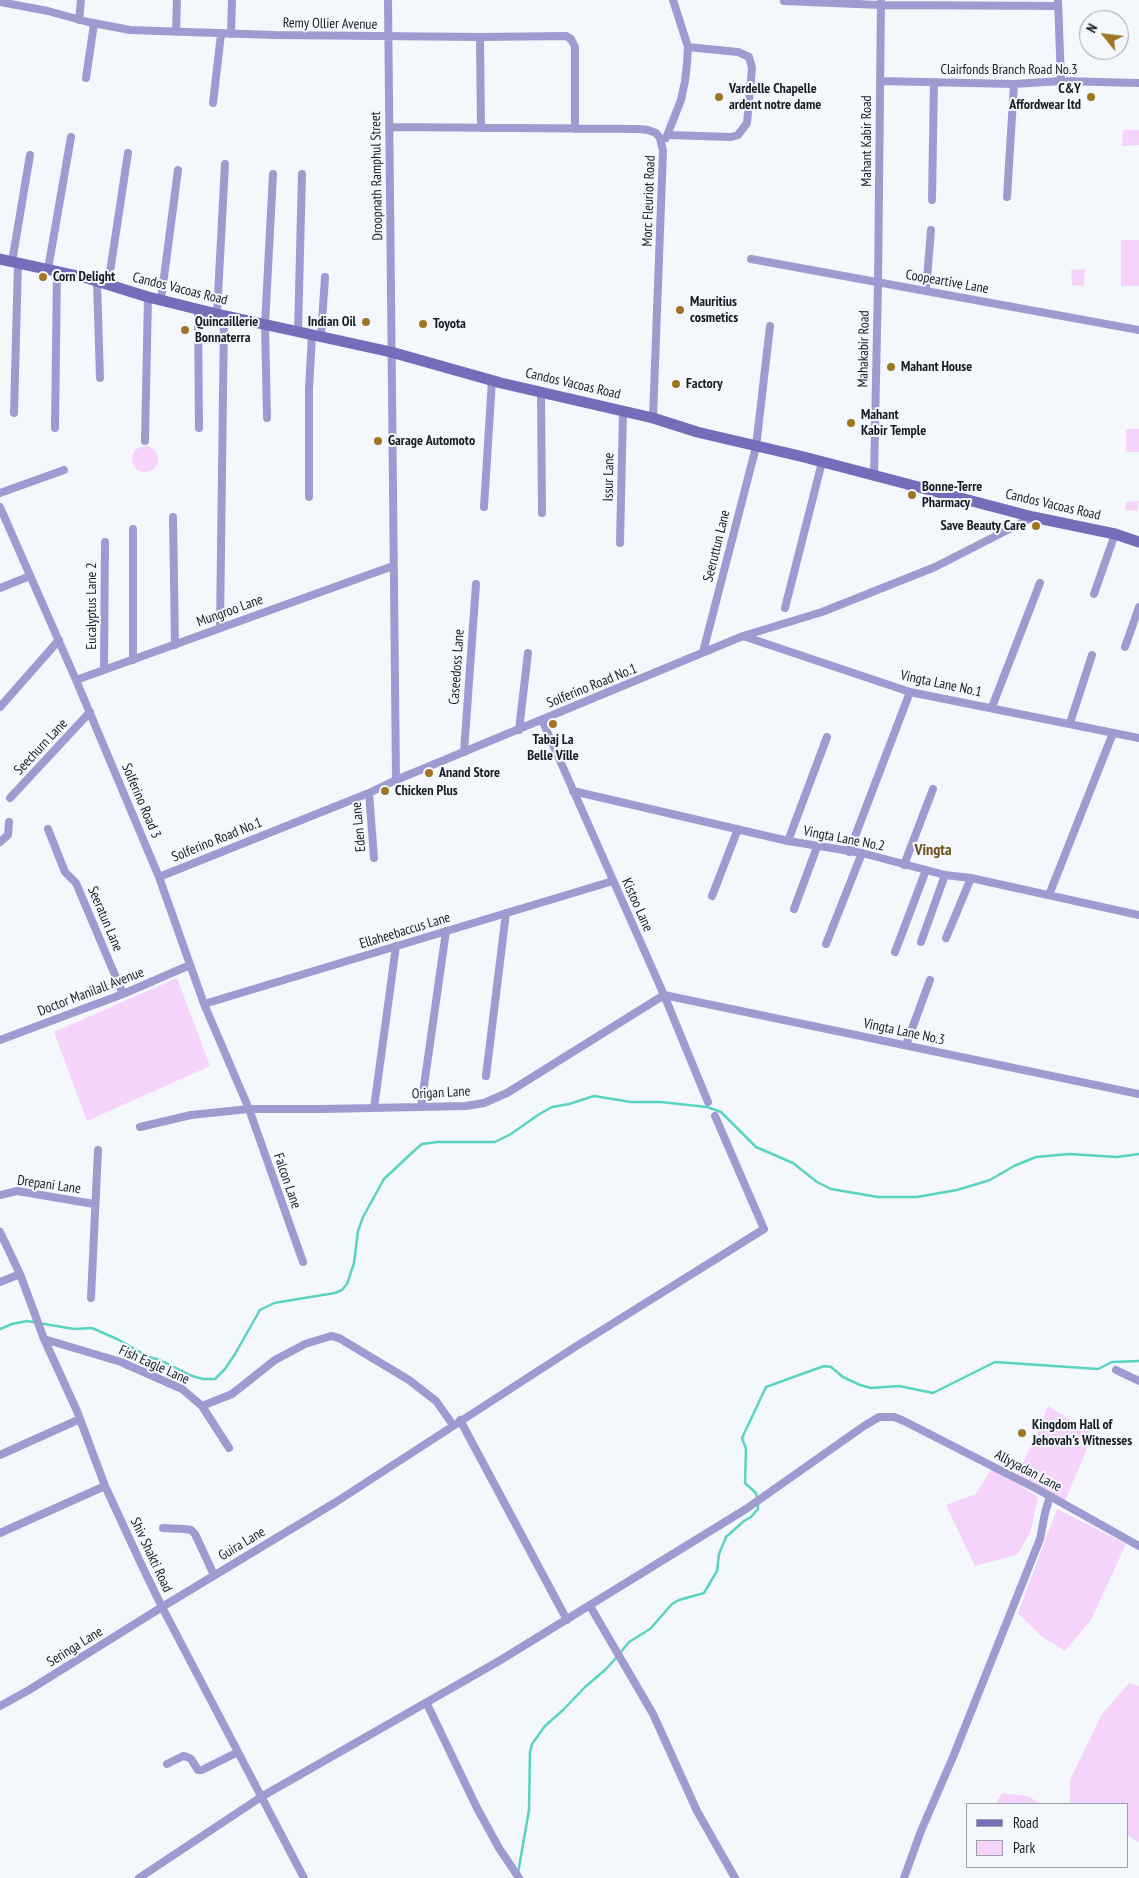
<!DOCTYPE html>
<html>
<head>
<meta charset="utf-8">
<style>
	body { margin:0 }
	#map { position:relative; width:1139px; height:1878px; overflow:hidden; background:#f4f8fd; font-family:"PT Sans Narrow",sans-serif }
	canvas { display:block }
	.legend { position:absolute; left:966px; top:1803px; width:162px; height:65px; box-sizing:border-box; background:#f4f8fd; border:1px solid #9ba0a6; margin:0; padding:6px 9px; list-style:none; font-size:15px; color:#151c24 }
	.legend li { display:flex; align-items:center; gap:10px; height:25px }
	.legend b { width:25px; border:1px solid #9ba0a6 }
	.north { position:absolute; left:1079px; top:10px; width:50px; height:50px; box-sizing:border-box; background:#f4f8fd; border:1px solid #9ba0a6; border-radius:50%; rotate:299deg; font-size:14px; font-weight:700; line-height:20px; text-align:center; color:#151c24 }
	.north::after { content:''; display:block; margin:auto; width:18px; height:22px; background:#9f7524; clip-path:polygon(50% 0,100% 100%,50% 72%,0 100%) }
</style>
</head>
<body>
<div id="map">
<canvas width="1139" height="1878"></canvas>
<ul class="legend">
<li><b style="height:6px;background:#756db9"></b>Road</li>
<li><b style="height:14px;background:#f6d3fb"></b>Park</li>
</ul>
<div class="north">N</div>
</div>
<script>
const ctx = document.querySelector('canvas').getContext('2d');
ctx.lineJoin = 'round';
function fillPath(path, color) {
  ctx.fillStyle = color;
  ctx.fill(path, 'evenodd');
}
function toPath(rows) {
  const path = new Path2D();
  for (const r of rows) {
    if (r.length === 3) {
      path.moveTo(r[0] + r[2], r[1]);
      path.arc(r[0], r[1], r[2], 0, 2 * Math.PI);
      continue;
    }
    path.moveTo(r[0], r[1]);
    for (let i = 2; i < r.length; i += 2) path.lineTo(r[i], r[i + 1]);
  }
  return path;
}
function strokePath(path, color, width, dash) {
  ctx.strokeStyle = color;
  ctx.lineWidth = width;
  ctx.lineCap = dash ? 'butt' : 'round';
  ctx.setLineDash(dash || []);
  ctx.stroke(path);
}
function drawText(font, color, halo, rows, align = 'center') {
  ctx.font = font + ' "PT Sans Narrow",sans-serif';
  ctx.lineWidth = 4;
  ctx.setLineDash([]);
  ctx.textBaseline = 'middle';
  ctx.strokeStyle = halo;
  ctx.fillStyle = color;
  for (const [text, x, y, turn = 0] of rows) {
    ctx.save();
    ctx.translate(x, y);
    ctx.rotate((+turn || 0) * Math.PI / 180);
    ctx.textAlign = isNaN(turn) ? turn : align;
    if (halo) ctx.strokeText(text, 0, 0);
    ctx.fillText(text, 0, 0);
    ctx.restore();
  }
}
fillPath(toPath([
	[1123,130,1139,130,1139,145,1122,146],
	[1121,240,1139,240,1139,286,1121,286],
	[1085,269,1084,286,1072,285,1071,270],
	[1126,429,1139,429,1139,452,1126,452],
	[145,459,13],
	[1139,501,1137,511,1125,510,1126,502],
	[177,978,210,1066,87,1121,54,1032],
	[1048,1406,1093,1434,1065,1501,1017,1474,1037,1435],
	[992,1468,1038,1497,1030,1533,1017,1555,975,1566,946,1505,976,1494],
	[1057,1509,1126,1544,1091,1620,1065,1651,1041,1636,1018,1613],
	[1129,1683,1139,1686,1139,1842,1128,1836,1128,1804,1070,1804,1070,1780,1102,1714],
	[1002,1793,1028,1796,1041,1804,996,1804]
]), '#f6d3fb');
strokePath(toPath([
	[0,1329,12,1324,27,1321,74,1329,92,1328,117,1339,149,1357,160,1360,192,1376,203,1379,215,1379,225,1369,235,1354,260,1310,274,1303,335,1293,342,1290,347,1284,354,1263,358,1231,363,1217,384,1179,416,1149,422,1144,437,1142,495,1142,511,1134,538,1115,552,1107,569,1104,594,1096,631,1102,661,1102,707,1107,721,1112,756,1147,793,1163,817,1182,831,1189,878,1197,917,1197,957,1190,990,1180,1014,1166,1036,1157,1069,1154,1117,1157,1139,1154],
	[757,1499,756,1493,745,1483,746,1449,742,1438,766,1387,824,1366,831,1367,843,1377,860,1385,871,1388,899,1386,933,1393,995,1362,1098,1369,1112,1362,1139,1361],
	[620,1653,629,1642,650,1629,672,1604,679,1600,704,1593,717,1571,719,1554,726,1537,744,1521,751,1517,758,1509,758,1504],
	[518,1873,529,1810,530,1752,532,1744,545,1726,563,1710,585,1687,605,1670,617,1657]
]), '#5ad3c3', 2.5);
strokePath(toPath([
	[388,0,396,780],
	[1058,0,1061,81],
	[784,1,881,5,1058,6],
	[0,2,48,11,88,22,130,30,274,35,480,37,566,36,571,39,575,47,575,129],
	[79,20,81,0],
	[176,32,177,0],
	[231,34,232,0],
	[480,37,481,128],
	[86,78,94,24],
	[880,81,1014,84,1061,81,1139,83],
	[213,103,221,34],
	[389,127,638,129,648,130,656,133,660,138,663,151,653,418],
	[668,135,731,137,738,135,747,123,752,68,749,57,738,52,688,47],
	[666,138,681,100,685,81,687,63,688,47,673,0],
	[1007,197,1014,84],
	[932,200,934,82],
	[751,259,1139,330],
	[12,262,30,155],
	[48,269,71,137],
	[97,282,100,378],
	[108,285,128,153],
	[926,290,931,230],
	[161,300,178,170],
	[198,309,199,428],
	[217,314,225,164],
	[298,332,302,174],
	[321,337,325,277],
	[541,393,542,513],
	[14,413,18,263],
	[267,418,265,325,273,174],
	[55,428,57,271],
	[145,441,148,297],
	[874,476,878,283,881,0],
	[0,493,64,470],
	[309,497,309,389,312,335],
	[0,507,76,680,159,877,204,1004,249,1109,303,1262],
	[484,507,492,380],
	[173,517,175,645],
	[133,529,133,660],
	[620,543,623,411],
	[0,588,30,576],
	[1094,594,1115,534],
	[785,608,822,462],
	[220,628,224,316],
	[743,636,910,692,1139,738],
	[1125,647,1139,607],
	[703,652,756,447,770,326],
	[104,670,105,542],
	[76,680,393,566],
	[0,707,59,640],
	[992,707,1040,583],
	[542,720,664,995,708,1102],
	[1070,723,1092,655],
	[519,730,528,653],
	[464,752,476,584],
	[573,791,788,841,862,853,945,875,971,878,1139,915],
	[369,793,374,858],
	[10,798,90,712],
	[48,829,65,872,76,883,123,994],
	[788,841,827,737],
	[0,842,8,835,9,822],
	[849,852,910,692],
	[904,865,933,789],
	[159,877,369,793,396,780,743,636,822,612,935,567,1033,517],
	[1049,895,1113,733],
	[712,896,738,829],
	[794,909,817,847],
	[946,938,971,878],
	[921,942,945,875],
	[826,944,862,853],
	[895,952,926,870],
	[664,995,1139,1094],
	[204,1004,613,881],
	[0,1040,123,994,190,965],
	[906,1045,930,980],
	[486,1076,506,913],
	[421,1107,446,931],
	[374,1108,396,946],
	[140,1127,191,1115,249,1109,323,1109,466,1106,484,1103,507,1093,664,995],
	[0,1195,17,1191,94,1204],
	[0,1232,20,1274,44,1339,77,1411,105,1486,143,1568,162,1607,304,1878],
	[0,1282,20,1274],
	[91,1298,98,1150],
	[44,1339,121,1362,182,1389,202,1406,229,1448],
	[1116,1370,1139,1381],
	[202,1406,232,1394,275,1360,305,1344,331,1336,339,1338,409,1380,436,1401,453,1425],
	[460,1420,567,1620],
	[0,1455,80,1419],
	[163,1528,184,1529,191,1530,195,1534,214,1575],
	[0,1533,105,1486],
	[590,1606,653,1714,697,1811,735,1878],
	[427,1704,477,1808,499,1848,519,1878],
	[0,1706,29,1690,162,1607,336,1502,575,1347,764,1229,715,1116],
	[167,1764,183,1756,187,1757,191,1759,198,1770,202,1770,238,1752],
	[139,1878,261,1797,499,1661,746,1509,864,1426,879,1417,894,1417,904,1421,1039,1490,1139,1546],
	[904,1878,921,1831,953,1757,1040,1539,1045,1513,1050,1496]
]), '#9e9bd0', 8);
strokePath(toPath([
	[0,259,87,278,148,297,217,314,391,352,501,383,653,418,697,432,804,457,1033,517,1115,534,1139,542]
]), '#756db9', 11);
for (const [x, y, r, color] of [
	[719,97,5,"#9f7524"],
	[1091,97,5,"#9f7524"],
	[43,277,5,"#9f7524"],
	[680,310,5,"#9f7524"],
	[366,322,5,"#9f7524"],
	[423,324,5,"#9f7524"],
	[185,330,5,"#9f7524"],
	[891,367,5,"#9f7524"],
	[676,384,5,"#9f7524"],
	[851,423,5,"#9f7524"],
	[378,441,5,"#9f7524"],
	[912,495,5,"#9f7524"],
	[1036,526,5,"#9f7524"],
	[553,724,5,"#9f7524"],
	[429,773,5,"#9f7524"],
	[385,791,5,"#9f7524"],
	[1022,1433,5,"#9f7524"]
]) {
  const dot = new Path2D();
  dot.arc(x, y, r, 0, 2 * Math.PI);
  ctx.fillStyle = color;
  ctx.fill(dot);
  strokePath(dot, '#f4f8fd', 2);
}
drawText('14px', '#151c24', '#f4f8fd', [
	["Remy Ollier Avenue",330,24,1],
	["Clairfonds Branch Road No.3",1009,70],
	["Mahant Kabir Road",867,141,-90],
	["Droopnath Ramphul Street",377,176,-91],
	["Morc Fleuriot Road",649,201,-88],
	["Coopeartive Lane",947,282,10],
	["Candos Vacoas Road",180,289,14],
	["Mahakabir Road",864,349,-89],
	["Candos Vacoas Road",573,384,13],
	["Issur Lane",609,477,-89],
	["Candos Vacoas Road",1053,505,13],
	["Seeruttun Lane",717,546,-76],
	["Eucalyptus Lane 2",92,606,-90],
	["Mungroo Lane",230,611,-20],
	["Caseedoss Lane",457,667,-86],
	["Vingta Lane No.1",941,684,12],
	["Solferino Road No.1",592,686,-22],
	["Seechurn Lane",41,747,-47],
	["Solferino Road 3",141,801,67],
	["Eden Lane",359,827,-95],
	["Vingta Lane No.2",844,839,11],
	["Solferino Road No.1",217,840,-22],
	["Kistoo Lane",637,905,66],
	["Seeratun Lane",105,919,67],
	["Ellaheebaccus Lane",405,931,-17],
	["Doctor Manilall Avenue",91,992,-21],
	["Vingta Lane No.3",904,1032,12],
	["Origan Lane",441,1093,-3],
	["Falcon Lane",287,1181,71],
	["Drepani Lane",49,1185,8],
	["Fish Eagle Lane",154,1365,24],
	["Allyyadan Lane",1028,1471,28],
	["Guira Lane",242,1544,-31],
	["Shiv Shakti Road",151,1555,65],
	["Seringa Lane",75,1647,-32]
]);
drawText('bold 14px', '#151c24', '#f4f8fd', [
	["Vardelle Chapelle",729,89],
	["ardent notre dame",729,105],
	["C&Y",1081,89,"right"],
	["Affordwear ltd",1081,105,"right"],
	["Corn Delight",53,277],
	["Mauritius",690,302],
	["cosmetics",690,318],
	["Quincaillerie",195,322],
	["Bonnaterra",195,338],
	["Indian Oil",356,322,"right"],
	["Toyota",433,324],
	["Mahant House",901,367],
	["Factory",686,384],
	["Mahant",861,415],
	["Kabir Temple",861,431],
	["Garage Automoto",388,441],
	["Bonne-Terre",922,487],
	["Pharmacy",922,503],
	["Save Beauty Care",1026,526,"right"],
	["Tabaj La",553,740,"center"],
	["Belle Ville",553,756,"center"],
	["Anand Store",439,773],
	["Chicken Plus",395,791],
	["Kingdom Hall of",1032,1425],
	["Jehovah's Witnesses",1032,1441]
], 'left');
drawText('bold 16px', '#6f511b', '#f4f8fd', [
	["Vingta",933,850]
]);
</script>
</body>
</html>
